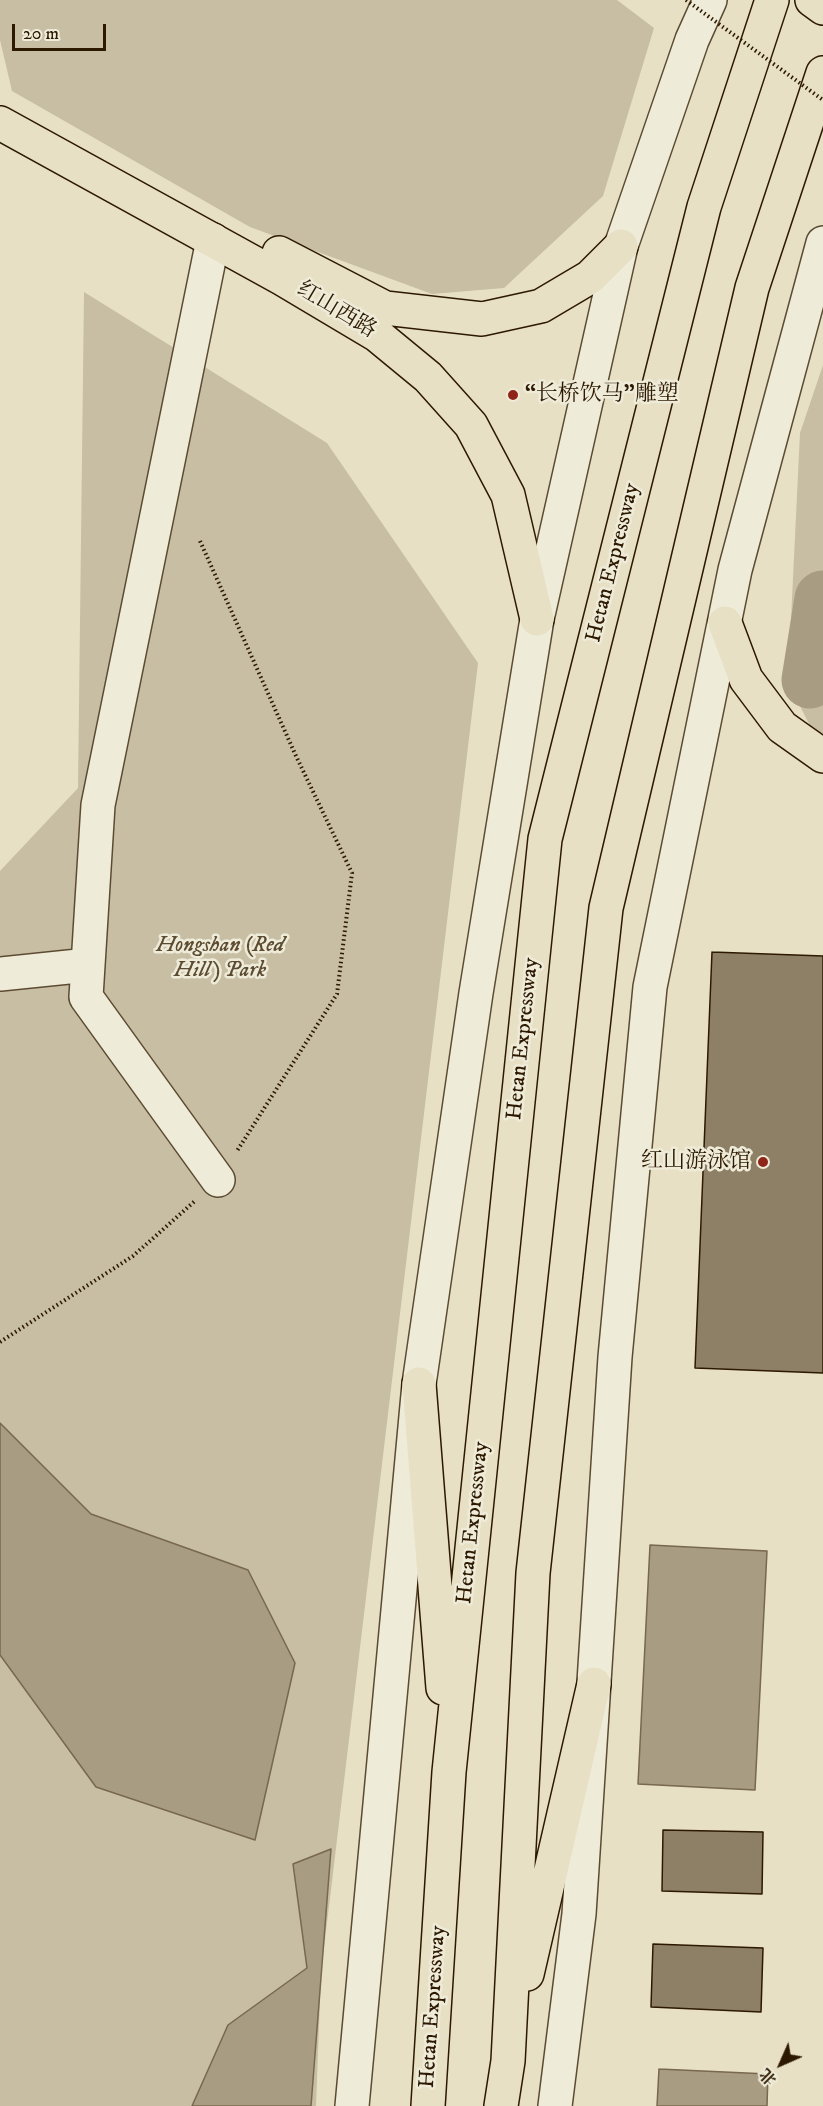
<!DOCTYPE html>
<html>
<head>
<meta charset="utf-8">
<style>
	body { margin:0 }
	#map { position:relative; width:823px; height:2106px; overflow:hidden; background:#e7e0c5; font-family:"IM FELL DW Pica","Noto Serif SC",serif }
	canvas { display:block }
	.north { position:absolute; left:751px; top:2034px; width:60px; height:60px; -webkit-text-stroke:4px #efebd9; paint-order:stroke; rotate:225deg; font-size:16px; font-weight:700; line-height:24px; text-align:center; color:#2d1900 }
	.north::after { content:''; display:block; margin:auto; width:21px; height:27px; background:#2d1900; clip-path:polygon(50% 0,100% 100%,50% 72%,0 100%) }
	.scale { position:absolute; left:12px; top:24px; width:94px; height:27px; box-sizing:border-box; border:3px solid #2d1900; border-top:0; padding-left:8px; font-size:18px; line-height:21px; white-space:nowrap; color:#2d1900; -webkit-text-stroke:4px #efebd9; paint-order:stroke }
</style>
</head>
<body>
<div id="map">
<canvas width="823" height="2106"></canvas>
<div class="north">北</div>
<div class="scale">20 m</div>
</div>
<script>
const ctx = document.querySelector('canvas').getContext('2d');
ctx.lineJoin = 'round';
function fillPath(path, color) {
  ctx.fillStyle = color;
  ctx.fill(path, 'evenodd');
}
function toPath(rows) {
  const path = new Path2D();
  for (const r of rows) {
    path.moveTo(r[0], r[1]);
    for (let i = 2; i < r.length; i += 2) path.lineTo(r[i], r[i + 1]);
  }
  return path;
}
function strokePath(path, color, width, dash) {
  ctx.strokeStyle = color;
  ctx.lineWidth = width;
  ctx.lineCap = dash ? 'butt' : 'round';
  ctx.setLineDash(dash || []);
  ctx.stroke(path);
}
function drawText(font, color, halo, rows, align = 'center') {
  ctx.font = font + ' "IM FELL DW Pica","Noto Serif SC",serif';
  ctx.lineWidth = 5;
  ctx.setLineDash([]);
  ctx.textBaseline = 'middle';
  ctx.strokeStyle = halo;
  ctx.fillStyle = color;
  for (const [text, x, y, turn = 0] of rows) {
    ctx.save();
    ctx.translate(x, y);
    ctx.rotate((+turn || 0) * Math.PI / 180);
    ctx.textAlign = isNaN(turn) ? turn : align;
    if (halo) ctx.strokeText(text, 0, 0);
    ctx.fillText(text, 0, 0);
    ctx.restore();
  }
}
fillPath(toPath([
	[0,0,617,0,654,28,603,196,504,288,432,294,250,227,12,91,0,40],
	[84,292,327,443,478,663,321,1973,316,2106,0,2106,0,871,78,788],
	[823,365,823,739,816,738,788,682,800,433]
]), '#c7bea4');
const water = toPath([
	[0,1423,91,1514,248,1570,295,1663,255,1840,96,1787,0,1655,0,1423],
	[650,1545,767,1551,755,1790,638,1784,650,1545],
	[331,1849,311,2106,192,2106,228,2025,307,1968,293,1864,331,1849],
	[659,2069,768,2074,767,2106,657,2106,659,2069]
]);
fillPath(water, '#a89c82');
strokePath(water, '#77684e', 1.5);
strokePath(toPath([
	[810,680,823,599]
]), '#a89c82', 57);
const building = toPath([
	[712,952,823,956,823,1373,695,1368,712,952],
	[663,1830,763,1832,762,1894,662,1891,663,1830],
	[653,1944,763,1948,761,2012,651,2007,653,1944]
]);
fillPath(building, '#8e8066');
strokePath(building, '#2d1900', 1.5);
const minor = toPath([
	[213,240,98,805,86,997,218,1180],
	[0,974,88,965],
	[352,2106,419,1384,476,993,537,619,621,246,692,40,710,0],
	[555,2106,579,1914,615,1357,650,987,735,570,823,243]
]);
const major = toPath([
	[812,0,823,8],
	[0,123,283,279,377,335,428,377,471,425,508,495,537,619],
	[279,253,385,308,482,319,541,306,590,277,621,246]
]);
const highway = toPath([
	[725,623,746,679,782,727,823,756],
	[419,1384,443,1688],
	[527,1974,594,1684],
	[428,2106,449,1772,545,839,704,207,772,0],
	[501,2106,508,2061,533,1573,606,908,752,288,823,73]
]);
strokePath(minor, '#5c4b31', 36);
strokePath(major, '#2d1900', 36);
strokePath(highway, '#2d1900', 36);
strokePath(toPath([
	[200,541,296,756,352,873,337,994,237,1151],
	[0,1342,133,1256,196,1200]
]), '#2d1900', 4, [1.5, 3]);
strokePath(minor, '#efebd9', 33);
strokePath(major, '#e7e0c5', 33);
strokePath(highway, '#e7e0c5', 33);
strokePath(toPath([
	[686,0,823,100]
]), '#2d1900', 4, [1.5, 3]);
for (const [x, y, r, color] of [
	[513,395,6,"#8f2418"],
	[763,1162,6,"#8f2418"]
]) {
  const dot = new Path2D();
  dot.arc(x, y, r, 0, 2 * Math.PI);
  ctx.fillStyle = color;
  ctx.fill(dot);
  strokePath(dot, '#efebd9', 2);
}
drawText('22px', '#2d1900', '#efebd9', [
	["红山西路",336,311,31],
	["Hetan Expressway",614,563,-76],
	["Hetan Expressway",524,1039,-84],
	["Hetan Expressway",474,1523,-84],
	["Hetan Expressway",434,2007,-86]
]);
drawText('22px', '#2d1900', '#efebd9', [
	["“长桥饮马”雕塑",525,395],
	["红山游泳馆",751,1162,"right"]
], 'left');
drawText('italic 22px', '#5b4b31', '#efebd9', [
	["Hongshan (Red",220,946],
	["Hill) Park",220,971]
]);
</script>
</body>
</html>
